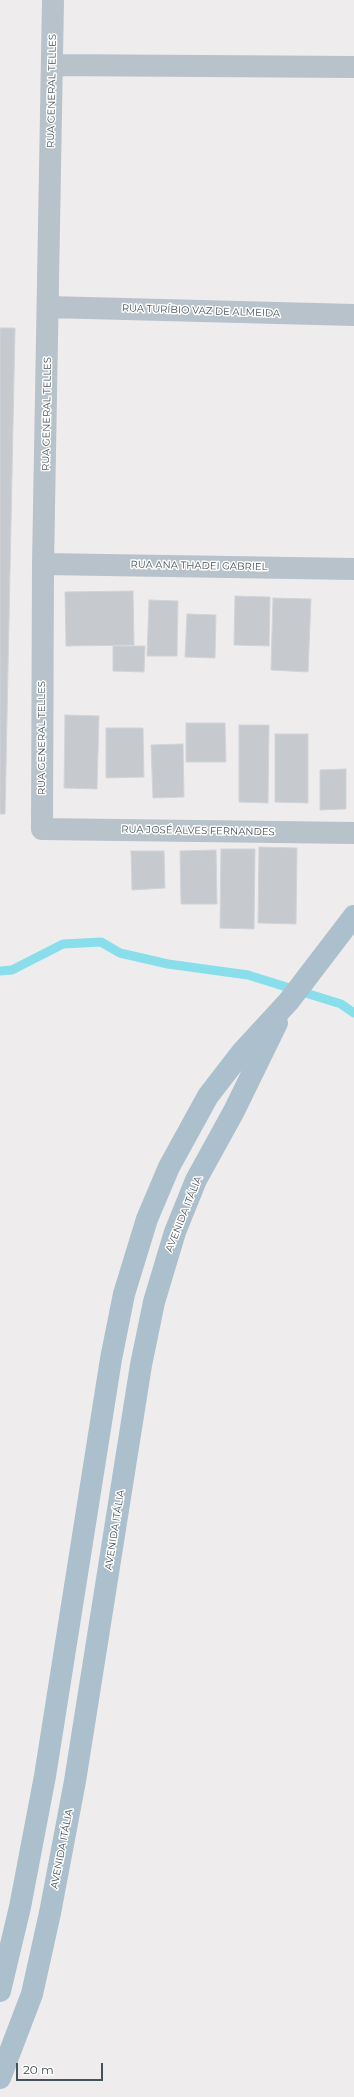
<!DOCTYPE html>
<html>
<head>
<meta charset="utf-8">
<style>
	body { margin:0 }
	#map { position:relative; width:354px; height:2097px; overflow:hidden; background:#efeced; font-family:Montserrat,sans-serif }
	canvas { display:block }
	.scale { position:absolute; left:16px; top:2063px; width:87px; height:18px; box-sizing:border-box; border:2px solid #45525a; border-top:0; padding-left:5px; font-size:12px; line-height:14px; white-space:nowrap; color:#45525a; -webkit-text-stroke:3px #fff; paint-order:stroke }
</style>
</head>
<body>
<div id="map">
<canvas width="354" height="2097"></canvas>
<div class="scale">20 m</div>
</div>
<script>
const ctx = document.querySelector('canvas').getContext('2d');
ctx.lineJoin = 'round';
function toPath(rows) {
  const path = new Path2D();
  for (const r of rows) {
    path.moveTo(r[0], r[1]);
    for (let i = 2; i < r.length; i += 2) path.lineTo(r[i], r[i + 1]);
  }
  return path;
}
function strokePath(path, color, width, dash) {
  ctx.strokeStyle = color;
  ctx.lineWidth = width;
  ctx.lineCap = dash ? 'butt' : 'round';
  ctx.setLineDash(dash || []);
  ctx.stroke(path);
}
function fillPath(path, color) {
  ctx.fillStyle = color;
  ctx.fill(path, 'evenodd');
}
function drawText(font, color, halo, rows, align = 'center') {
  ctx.font = font + ' Montserrat,sans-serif';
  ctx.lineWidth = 3;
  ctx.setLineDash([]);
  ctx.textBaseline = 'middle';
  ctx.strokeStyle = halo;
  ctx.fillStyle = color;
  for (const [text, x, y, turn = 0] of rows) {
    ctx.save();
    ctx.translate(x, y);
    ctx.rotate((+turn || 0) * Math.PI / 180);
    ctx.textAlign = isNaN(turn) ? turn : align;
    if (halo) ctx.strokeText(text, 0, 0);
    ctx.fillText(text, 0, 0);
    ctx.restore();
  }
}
strokePath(toPath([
	[0,971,12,970,63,944,101,942,120,953,168,964,248,975,341,1004,354,1013]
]), '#87dfeb', 9);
const building = toPath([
	[0,328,15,328,5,814,0,814,0,328],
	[133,591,134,645,66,646,65,592,133,591],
	[235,596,270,597,269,646,234,645,235,596],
	[273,598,311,599,308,672,271,670,273,598],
	[149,600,178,601,177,656,147,656,149,600],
	[187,614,216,615,215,658,185,657,187,614],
	[113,646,145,646,144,672,113,671,113,646],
	[65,715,99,716,97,789,64,788,65,715],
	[186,723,225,723,226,762,186,762,186,723],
	[239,725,269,725,268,803,239,802,239,725],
	[106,728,143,728,144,777,106,778,106,728],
	[275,734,308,734,308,803,275,802,275,734],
	[183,744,184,797,153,798,151,745,183,744],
	[346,769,346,809,320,810,320,770,346,769],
	[259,847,297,848,296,924,258,923,259,847],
	[221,849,255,849,254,929,220,928,221,849],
	[216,850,217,904,181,904,180,851,216,850],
	[131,851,164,851,165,888,132,890,131,851]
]);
fillPath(building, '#c6cacf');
strokePath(building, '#d0d3d8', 1);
strokePath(toPath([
	[53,0,43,564,42,829,354,833],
	[52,65,354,67],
	[49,307,354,315],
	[43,564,354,569]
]), '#b8c2ca', 22);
strokePath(toPath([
	[0,1991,20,1907,45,1776,111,1359,124,1294,147,1219,169,1167,208,1096,242,1052,289,1001,354,916],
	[0,2078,32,1994,50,1913,75,1781,141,1365,154,1302,175,1232,196,1180,234,1111,277,1023]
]), '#acbfcc', 22);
drawText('10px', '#45525a', '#fff', [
	["RUA GENERAL TELLES",52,91,-89],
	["RUA TURÍBIO VAZ DE ALMEIDA",201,311,2],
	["RUA GENERAL TELLES",47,414,-89],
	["RUA ANA THADEI GABRIEL",199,566,1],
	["RUA GENERAL TELLES",42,738,-90],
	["RUA JOSÉ ALVES FERNANDES",198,831,1],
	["AVENIDA ITÁLIA",184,1214,-68],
	["AVENIDA ITÁLIA",115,1530,-81],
	["AVENIDA ITÁLIA",62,1849,-79]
]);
</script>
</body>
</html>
